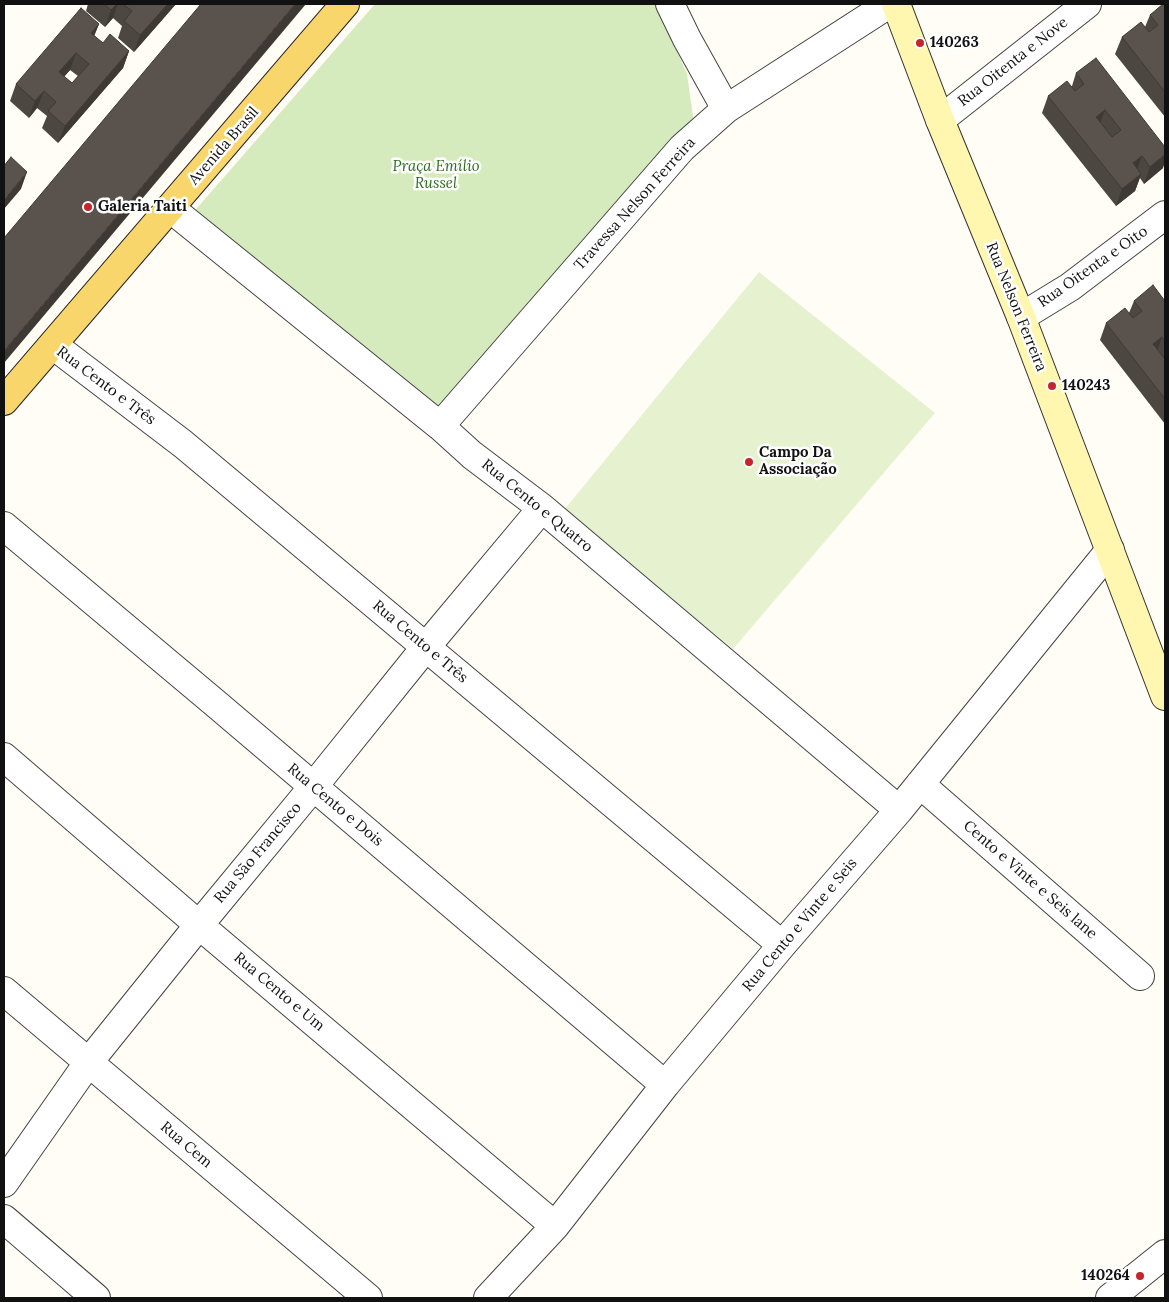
<!DOCTYPE html>
<html>
<head>
<meta charset="utf-8">
<style>
	body { margin:0 }
	#map { position:relative; width:1169px; height:1302px; overflow:hidden; background:#fffdf5; font-family:Lora,serif }
	canvas { display:block }
	.frame { position:absolute; inset:0; border:5px solid #111; pointer-events:none }
</style>
</head>
<body>
<div id="map">
<canvas width="1169" height="1302"></canvas>
<div class="frame"></div>
</div>
<script>
const ctx = document.querySelector('canvas').getContext('2d');
ctx.lineJoin = 'round';
function fillPath(path, color) {
  ctx.fillStyle = color;
  ctx.fill(path, 'evenodd');
}
function toPath(rows) {
  const path = new Path2D();
  for (const r of rows) {
    path.moveTo(r[0], r[1]);
    for (let i = 2; i < r.length; i += 2) path.lineTo(r[i], r[i + 1]);
  }
  return path;
}
function strokePath(path, color, width, dash) {
  ctx.strokeStyle = color;
  ctx.lineWidth = width;
  ctx.lineCap = dash ? 'butt' : 'round';
  ctx.setLineDash(dash || []);
  ctx.stroke(path);
}
function drawText(font, color, halo, rows, align = 'center') {
  ctx.font = font + ' Lora,serif';
  ctx.lineWidth = 5;
  ctx.setLineDash([]);
  ctx.textBaseline = 'middle';
  ctx.strokeStyle = halo;
  ctx.fillStyle = color;
  for (const [text, x, y, turn = 0] of rows) {
    ctx.save();
    ctx.translate(x, y);
    ctx.rotate((+turn || 0) * Math.PI / 180);
    ctx.textAlign = isNaN(turn) ? turn : align;
    if (halo) ctx.strokeText(text, 0, 0);
    ctx.fillText(text, 0, 0);
    ctx.restore();
  }
}
fillPath(toPath([
	[375,4,656,4,687,74,694,123,439,413,191,215]
]), '#d5ebbd');
fillPath(toPath([
	[759,272,935,413,733,649,564,510]
]), '#e6f2cf');
const minor = toPath([
	[670,4,687,39,726,109],
	[940,120,1087,4],
	[170,208,440,426,472,455,542,508,899,810],
	[1021,317,1070,287,1165,215],
	[53,345,183,444,782,945],
	[440,426,682,148,726,109,889,4],
	[4,526,215,703,665,1085],
	[4,757,199,925,555,1226],
	[920,784,1140,976],
	[4,991,368,1298],
	[4,1183,88,1063,199,925,313,787,425,648,542,508],
	[4,1219,96,1298],
	[488,1298,555,1226,665,1085,782,945,899,810,1110,550],
	[1110,1298,1165,1254]
]);
const secondary = toPath([
	[896,4,940,120,1021,317,1165,696]
]);
const primary = toPath([
	[4,401,345,4]
]);
strokePath(minor, '#444', 30);
strokePath(secondary, '#333', 30);
strokePath(primary, '#222', 30);
strokePath(minor, '#fff', 28);
strokePath(secondary, '#fff6b0', 28);
strokePath(primary, '#f9d66b', 28);
fillPath(toPath([
	[88,4,176,4,134,52,118,38,122,26,113,18,105,27,86,11],
	[1165,4,1165,117,1115,54,1122,37,1145,27,1150,15],
	[99,24,94,36,103,43,129,51,123,68,58,143,42,128,47,116,37,108,29,118,10,101,16,84],
	[70,70,78,76,72,83,64,77],
	[1076,73,1163,168,1144,184,1140,178,1135,191,1116,206,1042,113,1048,96,1072,86],
	[1134,301,1165,301,1165,424,1100,340,1106,323,1129,313]
]), '#4d4742');
fillPath(toPath([
	[117,4,118,4,113,18,105,27,111,10],
	[168,4,176,4,134,52,140,35],
	[295,4,306,4,4,363,4,351],
	[99,24,92,41,91,33],
	[129,51,123,68,58,143,65,126],
	[76,53,70,70,53,89,59,72],
	[44,91,37,108,29,118,35,101],
	[1105,110,1099,127,1096,117],
	[1165,154,1165,162,1163,168,1144,184,1150,167],
	[1142,156,1136,173,1133,163],
	[27,172,21,189,4,209,4,200],
	[1141,174,1135,191,1116,206,1122,189],
	[1162,337,1156,354,1153,344]
]), '#3f3936');
const building = toPath([
	[104,4,117,4,111,10,104,4],
	[123,4,168,4,140,35,124,21,132,11,123,4],
	[201,4,295,4,4,351,4,238,201,4],
	[1163,4,1165,4,1165,92,1122,37,1141,22,1149,32,1158,25,1150,15,1163,4],
	[81,8,99,24,91,33,103,43,110,34,129,51,65,126,48,111,56,102,44,91,35,101,16,84,81,8],
	[76,53,89,64,72,83,59,72,76,53],
	[1096,58,1165,147,1165,154,1150,167,1142,156,1133,163,1141,174,1122,189,1048,96,1067,81,1075,91,1084,84,1076,73,1096,58],
	[1105,110,1121,130,1112,137,1096,117,1105,110],
	[11,157,27,172,4,200,4,166,11,157],
	[1153,285,1165,301,1165,341,1162,337,1153,344,1165,359,1165,399,1106,323,1125,308,1133,318,1142,311,1134,301,1153,285]
]);
fillPath(building, '#5a524d');
strokePath(building, '#3f3936', 1);
for (const [x, y, r, color] of [
	[920,43,5,"#c4262e"],
	[88,207,5,"#c4262e"],
	[1052,386,5,"#c4262e"],
	[749,462,5,"#c4262e"],
	[1140,1276,5,"#c4262e"]
]) {
  const dot = new Path2D();
  dot.arc(x, y, r, 0, 2 * Math.PI);
  ctx.fillStyle = color;
  ctx.fill(dot);
  strokePath(dot, '#fff', 2);
}
drawText('bold 15px', '#111', '#fff', [
	["140263",930,43],
	["Galeria Taiti",98,207],
	["140243",1062,386],
	["Campo Da",759,453],
	["Associação",759,470],
	["140264",1130,1276,"right"]
], 'left');
drawText('15px', '#111', '#fff', [
	["Rua Oitenta e Nove",1013,62,-38],
	["Avenida Brasil",224,146,-49],
	["Travessa Nelson Ferreira",635,204,-48],
	["Rua Oitenta e Oito",1093,267,-35],
	["Rua Nelson Ferreira",1016,307,68],
	["Rua Cento e Três",106,386,37],
	["Rua Cento e Quatro",537,506,39],
	["Rua Cento e Três",420,642,40],
	["Rua Cento e Dois",335,805,40],
	["Rua São Francisco",258,853,-50],
	["Cento e Vinte e Seis lane",1030,880,41],
	["Rua Cento e Vinte e Seis",800,925,-50],
	["Rua Cento e Um",279,992,40],
	["Rua Cem",186,1145,40]
]);
drawText('italic 15px', '#2f6b1f', '#fff', [
	["Praça Emílio",436,167],
	["Russel",436,184]
]);
</script>
</body>
</html>
